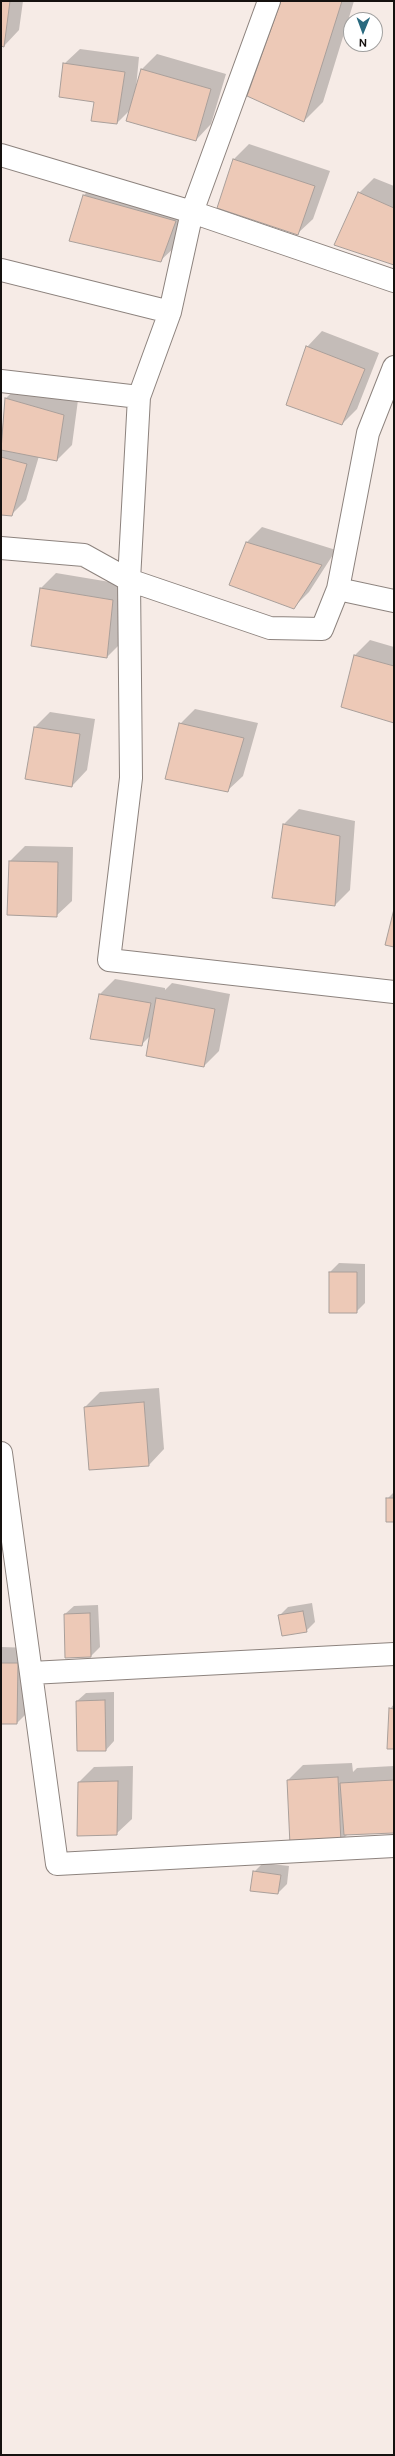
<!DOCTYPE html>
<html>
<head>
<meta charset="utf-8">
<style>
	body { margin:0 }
	#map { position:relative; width:395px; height:2456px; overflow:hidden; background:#f6ebe6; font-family:"DM Sans",sans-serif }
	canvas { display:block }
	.frame { position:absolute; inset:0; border:2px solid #15110f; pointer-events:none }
	.north { position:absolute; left:343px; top:12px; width:40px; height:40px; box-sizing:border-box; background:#fff; border:1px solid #a1a09f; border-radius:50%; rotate:181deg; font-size:11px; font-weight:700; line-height:16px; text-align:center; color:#15110f }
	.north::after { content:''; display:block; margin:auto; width:14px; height:18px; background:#29697e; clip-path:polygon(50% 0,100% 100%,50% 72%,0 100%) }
</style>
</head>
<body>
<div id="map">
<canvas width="395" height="2456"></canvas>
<div class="frame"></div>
<div class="north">N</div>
</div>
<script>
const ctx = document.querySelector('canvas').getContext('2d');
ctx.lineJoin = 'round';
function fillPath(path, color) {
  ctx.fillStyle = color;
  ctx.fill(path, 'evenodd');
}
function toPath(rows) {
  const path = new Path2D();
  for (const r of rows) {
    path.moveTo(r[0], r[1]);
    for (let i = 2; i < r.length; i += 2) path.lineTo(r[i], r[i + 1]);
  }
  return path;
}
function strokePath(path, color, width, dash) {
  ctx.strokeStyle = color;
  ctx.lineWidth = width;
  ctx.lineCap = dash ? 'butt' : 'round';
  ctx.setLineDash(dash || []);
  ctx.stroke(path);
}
fillPath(toPath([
	[1,1,23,1,19,30,4,46,1,45],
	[282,1,354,1,323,102,304,121],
	[80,49,139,57,136,88,142,69,157,54,226,74,211,124,196,140,130,110,117,123,64,64],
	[249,144,330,171,313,219,297,234,234,159],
	[374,178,394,186,394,264,359,193],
	[99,180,191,205,176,246,160,261,84,195],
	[322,331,379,353,357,409,342,424,307,347],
	[22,383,78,400,72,445,57,460,39,456,26,500,11,515,1,514,1,439,6,398],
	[262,527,336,550,309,592,293,608,246,543],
	[56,573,128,585,122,642,107,657,41,588],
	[370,640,394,647,394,722,355,655],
	[195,709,258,723,243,776,227,791,180,724],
	[50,712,95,719,87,770,72,786,35,727],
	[299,809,355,821,350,890,335,905,273,898,284,824],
	[25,846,73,847,72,901,56,916,10,861],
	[115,979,165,988,165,990,172,983,230,994,219,1051,204,1066,150,1036,141,1045,100,994],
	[339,1263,365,1264,365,1303,356,1312,330,1272],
	[159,1388,164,1449,149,1465,85,1407,100,1392],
	[394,1492,394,1521,387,1499],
	[312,1603,315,1622,306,1631,279,1616,288,1607],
	[98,1605,100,1647,91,1656,65,1614,74,1606],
	[1,1647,33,1648,32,1708,17,1723,1,1723],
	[114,1692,114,1741,106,1750,77,1701,86,1693],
	[394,1704,394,1748,390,1709],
	[352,1763,353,1772,357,1768,394,1766,394,1832,348,1834,340,1842,288,1780,303,1765],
	[133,1766,132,1819,116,1834,79,1782,94,1767],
	[263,1863,289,1866,287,1884,278,1893,254,1872]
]), '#0003');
const building = toPath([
	[1,1,10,1,4,47,1,46,1,1],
	[281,1,342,1,304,122,247,96,281,1],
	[63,63,125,72,117,124,91,121,94,102,59,97,63,63],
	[141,69,211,89,196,141,126,121,141,69],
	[233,159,315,186,298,235,217,208,233,159],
	[358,192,394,208,394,265,334,245,358,192],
	[83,195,176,221,161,262,69,241,83,195],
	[306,346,365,369,342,425,286,405,306,346],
	[5,398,64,415,57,461,1,450,5,398],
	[1,457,27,464,12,516,1,515,1,457],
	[246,542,322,565,294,609,229,585,246,542],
	[40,588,113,600,107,658,31,646,40,588],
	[354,655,394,666,394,723,341,707,354,655],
	[179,723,244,738,228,792,165,779,179,723],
	[34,727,80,734,72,787,25,779,34,727],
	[283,824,340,836,335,906,272,898,283,824],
	[9,861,58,862,57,917,7,915,9,861],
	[394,909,394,947,385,945,394,909],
	[99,994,151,1003,142,1046,90,1039,99,994],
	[156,998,215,1009,204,1067,146,1056,156,998],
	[329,1272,357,1272,357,1313,329,1313,329,1272],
	[144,1402,149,1466,89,1470,84,1407,144,1402],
	[386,1498,394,1498,394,1522,386,1522,386,1498],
	[303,1611,307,1632,282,1636,278,1615,303,1611],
	[90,1613,91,1657,65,1658,64,1614,90,1613],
	[1,1663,18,1663,17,1724,1,1724,1,1663],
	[105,1700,106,1751,77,1751,76,1701,105,1700],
	[389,1708,394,1709,394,1749,387,1749,389,1708],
	[338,1777,341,1843,290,1845,287,1780,338,1777],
	[394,1780,394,1833,344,1835,340,1783,394,1780],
	[118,1781,117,1835,77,1836,78,1782,118,1781],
	[253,1871,281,1875,278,1894,250,1891,253,1871]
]);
fillPath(building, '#edc9b7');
strokePath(building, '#a99f9a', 1);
const street = toPath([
	[269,1,192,212,394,281],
	[1,155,192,212,170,312,139,397,129,580,131,778,109,960,394,992],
	[1,270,170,312],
	[394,367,368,433,338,589,394,601],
	[1,381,139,397],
	[1,548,84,555,129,580,270,628,322,629,338,589],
	[1,1453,57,1864,394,1846],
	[31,1673,394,1654]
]);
strokePath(street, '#8d837e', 24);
strokePath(street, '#fff', 22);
</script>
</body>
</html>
